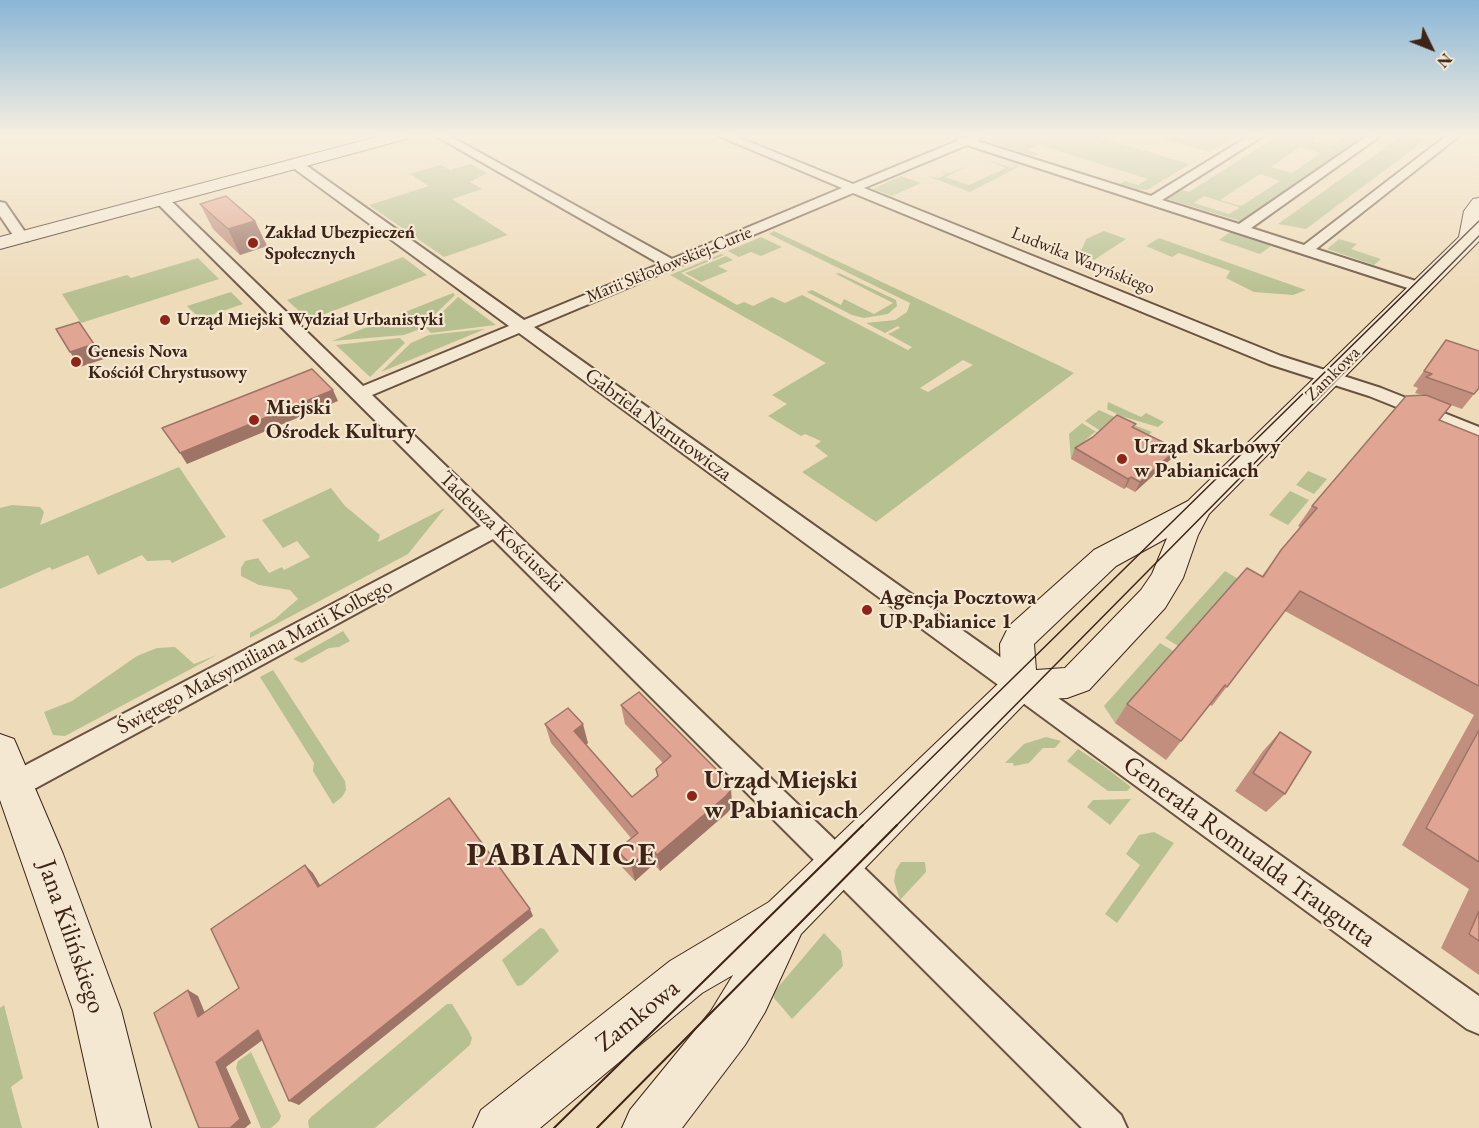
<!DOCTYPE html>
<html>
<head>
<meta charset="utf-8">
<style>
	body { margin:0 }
	#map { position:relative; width:1479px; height:1128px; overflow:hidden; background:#eedbb9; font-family:"EB Garamond",serif }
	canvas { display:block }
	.north { position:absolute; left:1401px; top:18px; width:60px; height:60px; -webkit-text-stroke:4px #f4e8d2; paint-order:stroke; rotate:133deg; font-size:16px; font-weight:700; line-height:24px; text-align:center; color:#3d2417 }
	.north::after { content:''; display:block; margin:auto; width:21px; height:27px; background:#3d2417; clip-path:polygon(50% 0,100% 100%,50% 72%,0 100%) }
</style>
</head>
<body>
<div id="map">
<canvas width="1479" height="1128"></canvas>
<div class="north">N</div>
</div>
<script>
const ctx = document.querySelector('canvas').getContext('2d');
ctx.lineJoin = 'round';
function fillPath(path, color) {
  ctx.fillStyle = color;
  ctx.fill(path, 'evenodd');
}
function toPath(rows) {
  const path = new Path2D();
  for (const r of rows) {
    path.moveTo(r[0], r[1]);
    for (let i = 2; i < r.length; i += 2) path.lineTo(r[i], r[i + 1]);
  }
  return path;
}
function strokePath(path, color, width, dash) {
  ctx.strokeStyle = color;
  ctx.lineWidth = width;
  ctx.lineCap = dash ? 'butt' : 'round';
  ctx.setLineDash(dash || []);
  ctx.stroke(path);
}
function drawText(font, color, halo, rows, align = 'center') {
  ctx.font = font + ' "EB Garamond",serif';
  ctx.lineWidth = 4.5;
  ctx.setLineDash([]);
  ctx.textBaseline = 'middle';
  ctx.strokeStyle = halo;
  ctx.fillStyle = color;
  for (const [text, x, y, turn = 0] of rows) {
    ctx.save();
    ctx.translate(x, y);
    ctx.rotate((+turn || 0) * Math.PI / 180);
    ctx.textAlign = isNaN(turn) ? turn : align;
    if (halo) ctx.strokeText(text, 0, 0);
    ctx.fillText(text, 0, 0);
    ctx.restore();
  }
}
fillPath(toPath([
	[1002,136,1034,136,1044,140,1051,136,1094,136,1190,164,1147,190,1137,189,1120,184,1125,181,1138,185,1148,179,1039,145,1027,150,1039,154,1034,156,990,142],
	[1155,136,1234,136,1235,137,1210,152],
	[1277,136,1318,136,1313,141,1331,146,1345,136,1368,136,1243,222,1164,198,1179,189,1189,192],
	[1300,147,1321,153,1292,173,1271,167],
	[1260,174,1280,181,1241,206,1220,200],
	[1204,196,1239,207,1239,208,1229,214,1194,203],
	[1401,136,1413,136,1424,141,1306,229,1278,224],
	[984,159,1012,168,1015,166,1007,164,1020,166,970,192,927,176,939,178,946,174,940,172,950,173,967,166,945,177,969,185,1006,168],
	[471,164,487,173,470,182,482,189,452,199,508,235,444,257,369,205,429,186,410,174,405,175,441,165,450,170],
	[901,176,921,183,892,196,873,189],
	[774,231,1060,366,1074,373,876,522,802,472,828,456,815,446,821,441,805,434,801,436,768,416,787,404,772,395,826,363,670,275,721,254,724,255,681,273,737,305,744,302,753,306,772,297,785,303,802,295,908,350,912,347,888,334,900,328,898,326,885,333,866,323,895,320,907,312,910,303,769,234],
	[963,360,973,365,928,392,920,388],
	[1104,231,1126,239,1094,260,1072,252,1082,249,1086,239],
	[1230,232,1271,246,1260,254,1219,240],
	[761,237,782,247,761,256,751,252,739,257,728,251],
	[1159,238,1238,266,1306,290,1293,295,1254,292,1226,278,1230,271,1179,253,1172,257,1146,246],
	[1339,239,1357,244,1351,249,1381,259,1374,265,1327,249],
	[726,256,733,260,718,266,728,271,701,282,685,273],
	[403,257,427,275,309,320,287,300],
	[198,258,219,279,81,323,62,294,127,275,131,278],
	[839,273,896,300,897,306,888,314,864,318,852,315,807,292,812,290,841,305,844,299,874,314,893,303,836,274],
	[231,292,243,304,208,316,195,314,187,306],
	[453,293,455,295,420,329,404,335,332,341],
	[458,297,496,325,431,333,426,328],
	[485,329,381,372,411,343,429,335],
	[400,338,405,343,370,377,336,345],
	[1108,402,1141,417,1146,413,1164,422,1158,427,1121,416,1107,409],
	[1099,410,1121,420,1152,432,1139,443,1104,433,1085,421],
	[1082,423,1101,435,1095,432,1080,445,1085,448,1071,459,1069,434],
	[179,467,226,537,172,563,170,560,147,561,142,555,98,575,88,555,52,570,50,567,0,589,0,508,12,505,40,507,44,512,40,525],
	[1308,471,1327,479,1314,494,1296,485],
	[331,488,345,506,380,535,378,542,445,508,408,554,250,638,250,633,275,619,298,599,290,590,259,585,241,576,241,568,245,561,258,558,269,573,282,567,284,570,310,557,297,541,283,548,262,520],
	[1290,491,1309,500,1288,525,1269,515],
	[1225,571,1240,580,1180,647,1165,638],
	[343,631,350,641,339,647,329,648,302,663,293,659],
	[1160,643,1175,652,1115,723,1104,706],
	[175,647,194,664,217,655,65,736,53,735,44,712,72,701,137,656,157,648],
	[273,670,345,781,346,790,342,797,333,804,313,771,314,763,260,677],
	[1046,737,1061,741,1055,748,1043,748,1029,763,1014,766,1013,763,1005,763,1024,744],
	[1078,749,1105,767,1131,787,1127,791,1108,791,1067,761],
	[1131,799,1110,825,1087,807,1093,800],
	[1154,832,1174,843,1117,923,1105,914,1140,865,1126,854,1139,835],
	[901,862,925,862,926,872,900,900,894,881,896,870],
	[540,928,544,929,559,951,522,985,517,986,502,960],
	[824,933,841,951,843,966,792,1019,774,998,774,992],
	[447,1004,452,1004,468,1030,472,1038,470,1045,375,1128,309,1128,308,1121,311,1117],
	[4,1005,23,1078,11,1087,22,1128,0,1128,0,1008],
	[251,1052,281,1116,279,1121,271,1128,261,1128,236,1068,238,1061]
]), '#b7c090');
const street = toPath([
	[436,136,450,136,672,259,842,188,719,136,735,136,853,184,957,141,958,138,984,136,977,141,1151,196,1249,136,1263,136,1162,200,1239,224,1367,136,1380,136,1251,228,1304,245,1446,136,1459,136,1316,249,1425,284,1428,287,1425,290,1420,292,967,145,864,188,1281,356,1381,388,1479,427,1479,440,1369,396,1269,364,853,193,534,327,1479,996,1479,1034,1467,1029,519,333,372,395,1121,1115,1127,1128,1082,1128,493,539,23,795,13,799,3,795,0,783,3,777,481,526,157,203,157,197,167,197,363,386,509,326,292,167,292,161,300,161,524,320,660,264,436,136],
	[0,202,5,203,27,235,27,241,17,241,0,216,0,202]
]);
const secondary = toPath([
	[380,136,408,136,406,139,0,249,0,237,380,136],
	[1479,198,1479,241,1209,514,1198,535,1183,578,1165,608,1089,690,1067,698,1028,700,801,934,765,1012,745,1045,682,1128,622,1128,630,1110,711,1011,733,975,702,993,540,1128,473,1128,481,1110,670,961,769,902,1001,681,1000,644,1009,626,1094,550,1188,501,1459,237,1464,211,1473,199,1479,198],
	[1167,538,1152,574,1141,590,1065,668,1036,670,1034,644,1116,566,1167,538],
	[0,734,14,739,63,854,121,1010,151,1128,99,1128,73,1010,0,800,0,734]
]);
strokePath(street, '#695240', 4);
strokePath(secondary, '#3d2417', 2);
fillPath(street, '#f4e8d2');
fillPath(secondary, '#f4e8d2');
strokePath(toPath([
	[861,827,1479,221],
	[895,827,1479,236]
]), '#3d2417', 1.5);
strokePath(toPath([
	[554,1128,863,825],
	[597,1128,897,825]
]), '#3d2417', 2);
fillPath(toPath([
	[200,204,255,221,267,246,240,255,213,229],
	[1446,340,1474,394,1462,409,1451,405,1440,420,1479,436,1479,975,1441,948,1469,889,1402,845,1474,715,1285,611,1212,706,1210,705,1166,760,1115,723,1127,704,1262,576,1281,550,1300,527,1298,526,1312,506,1423,395,1415,393,1418,388,1413,386],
	[1134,428,1171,459,1135,492,1126,487,1124,489,1071,459,1075,448,1093,437],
	[621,705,731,790,732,807,727,813,660,871,654,864,635,881,621,866,617,850,631,838,551,743,545,724,588,743,586,745,632,797,657,776,663,763,625,724],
	[1280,732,1285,794,1266,812,1235,791,1263,751]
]), '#c28f7e');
fillPath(toPath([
	[255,221,267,246,240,255,228,229],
	[79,322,104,359,80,367,70,352],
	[333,390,338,401,187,464,180,453],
	[1177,449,1171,459,1135,492,1140,482],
	[1131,477,1126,487,1124,489,1128,479],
	[583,724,588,743,579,750,574,731],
	[731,790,732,807,727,813,660,871,657,855],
	[651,848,654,864,635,881,631,865],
	[305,865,313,873,326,895,318,887],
	[530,909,533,916,299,1105,289,1101],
	[188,990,198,996,209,1023,198,1017],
	[258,1030,268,1036,226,1067,251,1123,245,1128,230,1128,216,1062]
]), '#9e7467');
const building = toPath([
	[226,196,255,221,228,229,200,204,226,196],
	[79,322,94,344,70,352,56,329,79,322],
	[1446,340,1479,351,1479,388,1474,394,1426,377,1432,374,1424,371,1446,340],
	[312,369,333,390,180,453,162,428,312,369],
	[1426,395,1451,405,1439,420,1479,436,1479,686,1300,591,1227,687,1225,685,1181,741,1127,704,1247,568,1263,577,1281,550,1317,508,1312,506,1406,396,1426,395],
	[1117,415,1136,424,1132,427,1177,449,1140,482,1131,477,1128,479,1075,448,1093,437,1117,415],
	[639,692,729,782,731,790,726,796,657,855,651,848,631,865,617,850,638,833,545,724,568,708,583,724,574,731,632,797,658,776,656,769,671,756,621,705,639,692],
	[1479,730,1479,862,1426,828,1479,730],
	[1280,732,1311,752,1285,794,1253,773,1280,732],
	[449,798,530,909,289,1101,258,1030,216,1062,240,1119,230,1128,199,1128,154,1013,188,990,198,1017,239,988,211,929,305,865,318,887,449,798],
	[1479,911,1479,941,1469,934,1479,911]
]);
fillPath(building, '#e1a693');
strokePath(building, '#9e7467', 1.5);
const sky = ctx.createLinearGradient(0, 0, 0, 294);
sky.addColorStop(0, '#8ab6d6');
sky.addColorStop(0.46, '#f7efe0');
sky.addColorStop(1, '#f7efe000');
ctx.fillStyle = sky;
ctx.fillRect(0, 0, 1479, 294);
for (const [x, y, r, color] of [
	[253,243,6,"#8f2418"],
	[165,320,6,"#8f2418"],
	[76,362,6,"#8f2418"],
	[254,420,6,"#8f2418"],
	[1122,459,6,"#8f2418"],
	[867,610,6,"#8f2418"],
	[692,796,6,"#8f2418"]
]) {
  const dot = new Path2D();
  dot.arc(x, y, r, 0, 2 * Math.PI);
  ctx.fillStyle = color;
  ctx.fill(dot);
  strokePath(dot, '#f4e8d2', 2);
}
drawText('bold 18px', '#3d2417', '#f4e8d2', [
	["Zakład Ubezpieczeń",265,233],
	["Społecznych",265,254],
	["Urząd Miejski Wydział Urbanistyki",177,320],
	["Genesis Nova",88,352],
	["Kościół Chrystusowy",88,373]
], 'left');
drawText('18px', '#3d2417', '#f4e8d2', [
	["Ludwika Waryńskiego",1083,261,22],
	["Marii Skłodowskiej-Curie",669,265,-22],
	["Zamkowa",1333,374,-45]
]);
drawText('bold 21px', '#3d2417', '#f4e8d2', [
	["Miejski",266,408],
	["Ośrodek Kultury",266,432],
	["Urząd Skarbowy",1134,447],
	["w Pabianicach",1134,471],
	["Agencja Pocztowa",879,598],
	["UP Pabianice 1",879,622]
], 'left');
drawText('21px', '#3d2417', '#f4e8d2', [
	["Gabriela Narutowicza",658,425,36],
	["Tadeusza Kościuszki",501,532,44],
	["Świętego Maksymiliana Marii Kolbego",255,657,-28]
]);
drawText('bold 26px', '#3d2417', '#f4e8d2', [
	["Urząd Miejski",704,781],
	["w Pabianicach",704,811]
], 'left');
drawText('26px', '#3d2417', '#f4e8d2', [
	["Generała Romualda Traugutta",1249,852,36],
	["Jana Kilińskiego",71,937,71],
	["Zamkowa",638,1016,-39]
]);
ctx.letterSpacing = '1.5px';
drawText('bold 33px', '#3d2417', '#f4e8d2', [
	["PABIANICE",562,856]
]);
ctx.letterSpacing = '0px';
</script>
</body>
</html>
